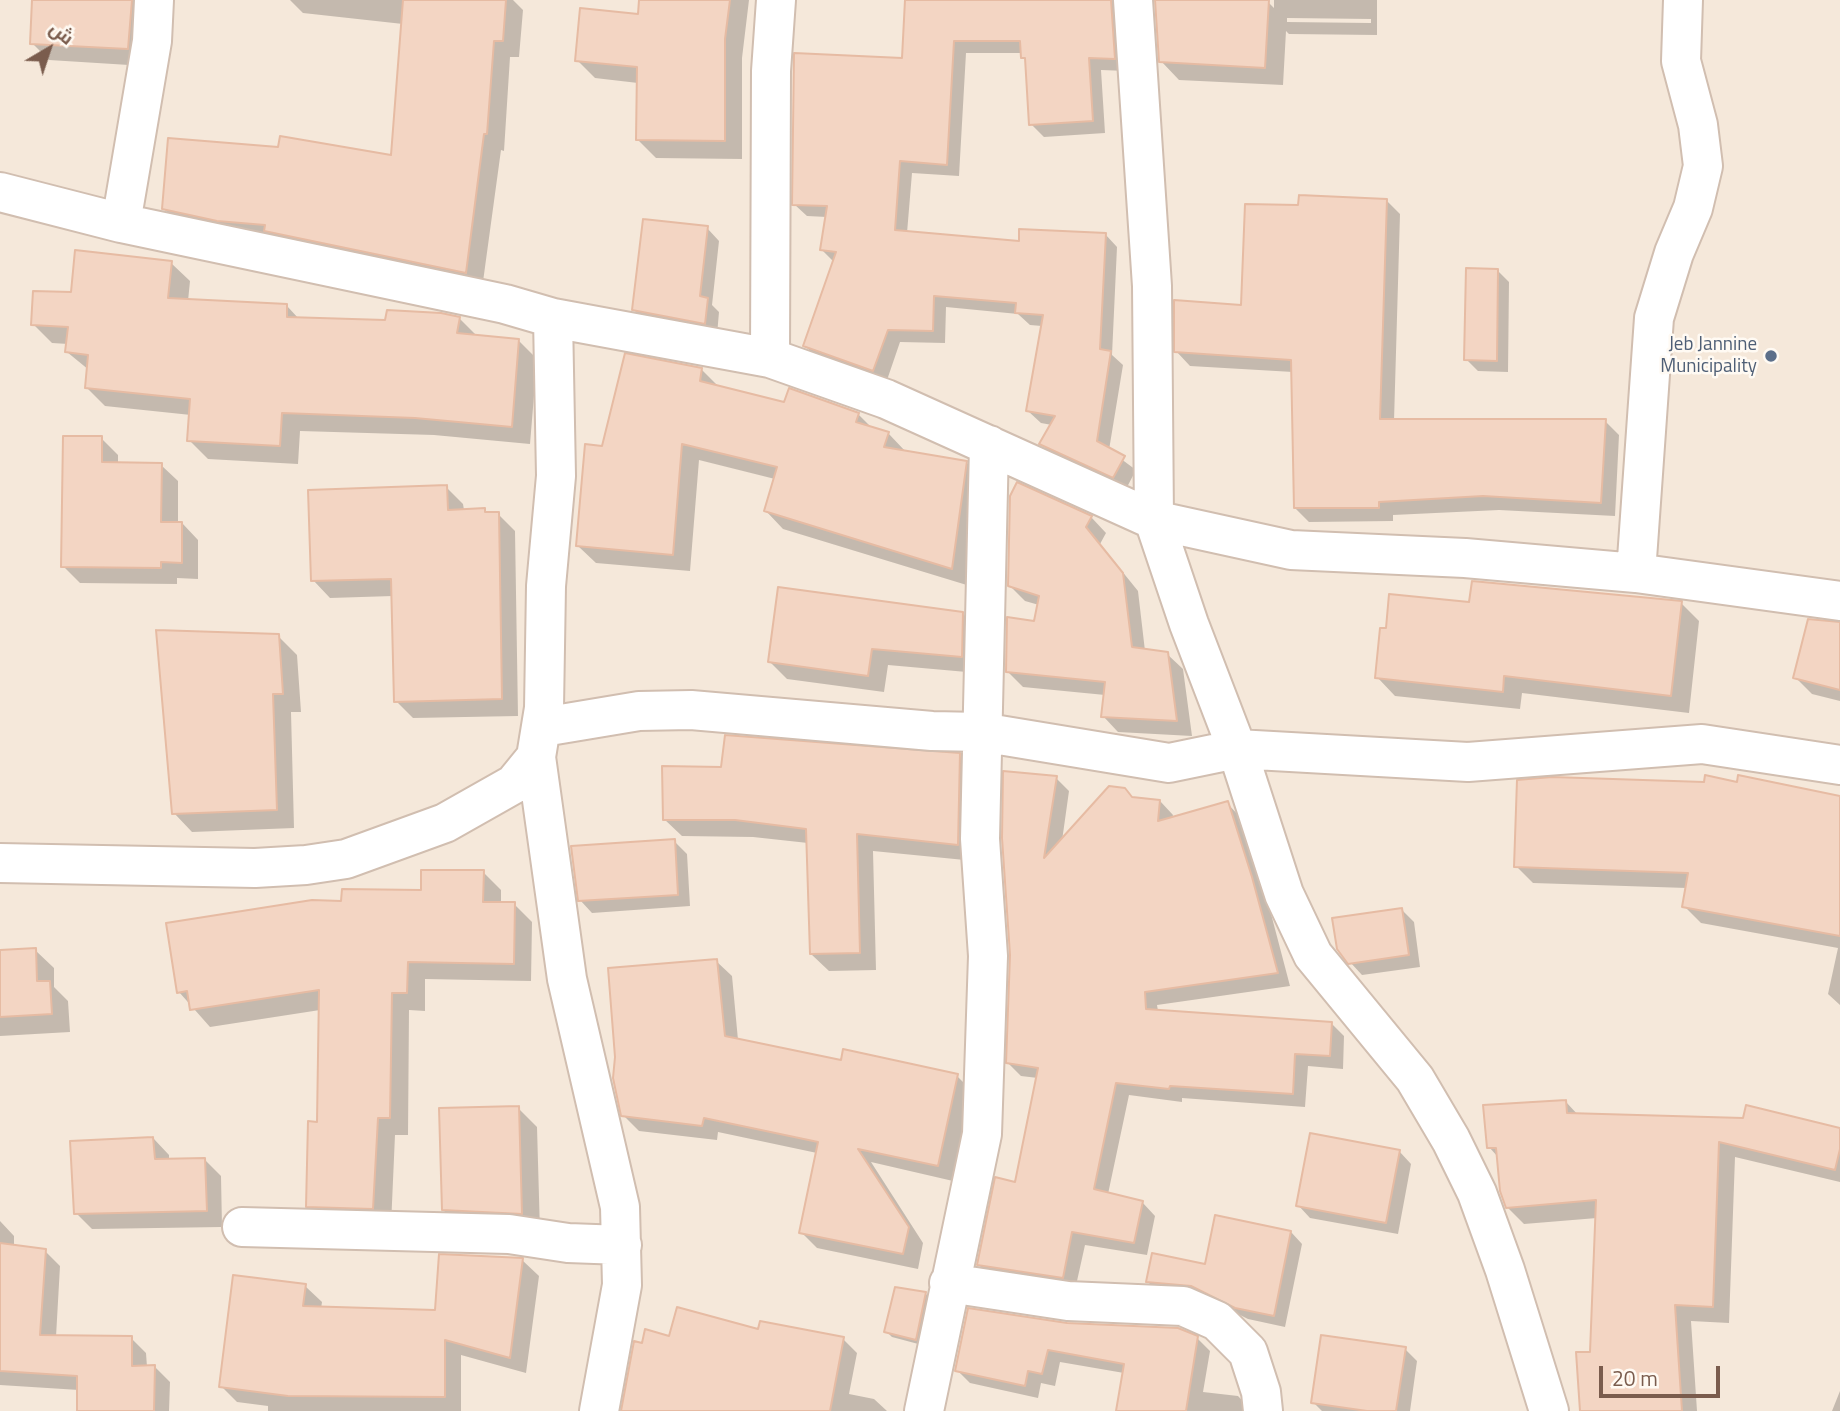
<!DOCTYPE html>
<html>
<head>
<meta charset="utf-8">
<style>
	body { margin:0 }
	#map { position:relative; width:1840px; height:1411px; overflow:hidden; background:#fdf6ec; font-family:"Titillium Web",Cairo,sans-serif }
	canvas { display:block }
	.north { position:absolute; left:14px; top:14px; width:70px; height:70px; -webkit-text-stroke:5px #fffaf3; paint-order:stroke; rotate:39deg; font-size:19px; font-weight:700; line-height:28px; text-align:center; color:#7a5c4d }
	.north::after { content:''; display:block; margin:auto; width:24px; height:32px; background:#7a5c4d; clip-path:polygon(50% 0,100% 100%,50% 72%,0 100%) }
	.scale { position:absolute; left:1599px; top:1366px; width:121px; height:32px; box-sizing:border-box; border:4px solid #7a5c4d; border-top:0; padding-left:9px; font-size:21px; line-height:24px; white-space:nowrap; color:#7a5c4d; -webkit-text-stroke:5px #fffaf3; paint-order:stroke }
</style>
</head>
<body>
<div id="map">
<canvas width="1840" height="1411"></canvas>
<div class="north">ش</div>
<div class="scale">20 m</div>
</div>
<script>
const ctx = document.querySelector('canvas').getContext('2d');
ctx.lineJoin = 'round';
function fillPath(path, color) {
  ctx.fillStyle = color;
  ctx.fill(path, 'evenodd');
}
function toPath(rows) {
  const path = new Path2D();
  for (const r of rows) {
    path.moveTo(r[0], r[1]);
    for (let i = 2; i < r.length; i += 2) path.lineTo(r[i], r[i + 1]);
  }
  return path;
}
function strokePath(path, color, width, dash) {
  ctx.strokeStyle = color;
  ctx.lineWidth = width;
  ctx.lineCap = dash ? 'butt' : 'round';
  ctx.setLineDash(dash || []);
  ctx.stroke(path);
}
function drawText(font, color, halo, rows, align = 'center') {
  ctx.font = font + ' "Titillium Web",sans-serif';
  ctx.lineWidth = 5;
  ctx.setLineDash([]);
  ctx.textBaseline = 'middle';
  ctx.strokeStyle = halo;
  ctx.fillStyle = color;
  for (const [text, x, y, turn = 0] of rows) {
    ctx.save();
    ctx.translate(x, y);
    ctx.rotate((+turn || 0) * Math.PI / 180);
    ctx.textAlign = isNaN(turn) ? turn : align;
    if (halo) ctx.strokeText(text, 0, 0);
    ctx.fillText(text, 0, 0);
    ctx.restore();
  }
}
fillPath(toPath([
	[0,0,1840,0,1840,1411,0,1411]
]), '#f5e8da');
fillPath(toPath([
	[34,0,150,0,145,66,49,60,32,43],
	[290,0,513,0,523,10,519,57,510,57,504,151,501,150,482,289,181,226,164,209,393,157,403,24,303,13],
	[641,0,749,0,742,58,742,159,656,158,638,140,638,83,595,78,577,60,639,16],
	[907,0,1129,0,1127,71,1101,70,1105,133,1044,137,1031,124,1027,61,1023,53,966,53,959,176,912,173,907,233,1021,243,1105,234,1117,247,1112,355,1123,365,1109,450,1136,470,1126,489,1054,456,1041,444,1052,425,1041,423,1028,411,1042,326,1030,325,1018,314,946,307,945,343,900,342,886,383,818,358,805,346,834,262,822,250,827,217,807,216,794,204,903,60],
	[1157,0,1268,2,1274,8,1274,0,1377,0,1377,35,1289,34,1286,31,1283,85,1179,80,1161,61],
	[1287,18,1371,19,1371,23,1287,22],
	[1386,200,1400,214,1394,421,1605,421,1619,435,1615,516,1499,510,1393,515,1393,521,1309,522,1295,508,1293,372,1190,366,1176,351,1243,307,1300,207],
	[707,228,719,241,712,305,719,312,717,335,647,322,634,310],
	[171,263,190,281,188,301,287,306,299,319,387,322,459,318,478,337,519,341,537,359,530,444,434,435,300,431,298,464,208,459,189,440,191,415,105,406,87,388,89,370,67,352,68,344,52,343,33,324,73,294],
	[1498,271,1509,282,1508,372,1478,371,1466,359],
	[701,369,719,387,785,404,858,414,873,429,888,433,906,452,966,462,984,480,970,586,783,529,766,511,775,479,699,460,690,571,596,563,578,546,604,447],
	[101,438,118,455,118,464,161,465,178,481,178,523,182,523,198,540,198,579,177,578,177,584,80,583,63,566],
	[446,487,463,504,464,510,484,509,489,514,498,514,515,531,518,716,413,718,396,701,393,596,330,598,313,580],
	[1091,517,1106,533,1100,544,1138,591,1145,651,1167,654,1183,669,1192,736,1118,732,1103,716,1105,695,1023,687,1007,671,1035,623,1039,605,1025,601,1009,585],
	[1681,603,1699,621,1689,713,1522,693,1520,709,1395,696,1377,677,1471,604],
	[962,613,979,630,978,673,888,665,884,692,787,679,770,662],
	[1840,624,1840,701,1812,694,1795,677],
	[278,636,297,655,301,712,291,712,294,828,192,832,174,813],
	[959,755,977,772,975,861,873,851,876,970,829,971,811,954,808,843,753,837,682,836,664,819,723,769],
	[1056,778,1069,791,1062,841,1125,789,1134,799,1160,801,1173,815,1172,819,1227,803,1240,817,1265,891,1290,986,1157,1005,1158,1011,1331,1023,1344,1036,1343,1069,1308,1066,1305,1107,1182,1098,1182,1102,1129,1095,1108,1194,1142,1202,1155,1216,1147,1255,1085,1245,1075,1290,992,1278,979,1265,1016,1184,1038,1078,1021,1076,1008,1063],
	[1840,798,1840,1005,1828,994,1838,948,1701,923,1684,906,1687,888,1533,883,1516,866],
	[674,841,687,854,690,906,592,913,580,900],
	[483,872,501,890,501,904,514,904,532,922,531,981,425,979,425,1011,409,1010,408,1135,395,1135,391,1226,326,1224,308,1206,319,1123,320,1010,210,1027,179,992,343,902,422,892],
	[1402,910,1414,922,1420,967,1362,975,1350,962],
	[35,950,54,968,54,987,68,1001,70,1032,0,1036,0,952],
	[716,961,732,976,738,1040,842,1062,957,1076,972,1091,953,1181,871,1162,923,1243,918,1269,817,1248,801,1232,817,1153,718,1132,717,1140,639,1131,623,1115],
	[1566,1102,1579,1116,1840,1130,1840,1182,1735,1157,1729,1323,1691,1321,1697,1411,1589,1411,1597,1218,1524,1224,1507,1207,1498,1157,1489,1147],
	[518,1108,537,1127,540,1232,462,1228,443,1210],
	[153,1138,169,1155,169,1160,204,1159,221,1176,222,1227,92,1229,76,1213],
	[1399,1151,1411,1164,1398,1234,1310,1218,1298,1205],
	[0,1221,14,1236,14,1247,45,1251,60,1266,56,1337,131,1338,146,1353,147,1367,155,1367,170,1382,169,1411,79,1411,79,1390,0,1385],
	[1291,1232,1302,1244,1285,1327,1248,1319,1204,1297,1159,1293,1148,1282,1207,1266],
	[522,1260,539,1276,526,1373,461,1355,461,1411,268,1411,268,1406,237,1402,221,1386,305,1286,322,1302,321,1309,436,1311],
	[896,1289,926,1294,931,1300,922,1345,892,1337,886,1331],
	[1067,1325,1197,1338,1210,1351,1203,1392,1238,1396,1252,1411,1117,1411,1124,1373,1060,1362,1055,1386,1041,1383,1038,1398,970,1383,957,1370],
	[760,1331,843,1339,857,1353,849,1394,874,1399,887,1411,623,1411,643,1345,670,1338],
	[1405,1349,1417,1361,1410,1411,1322,1411,1313,1402],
	[1840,1391,1840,1411,1832,1411]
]), '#0003');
const building = toPath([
	[32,0,132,0,128,49,30,44,32,0],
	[403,0,506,0,503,41,494,41,487,134,484,134,466,273,264,231,265,225,217,221,162,209,168,138,278,147,280,136,391,155,403,0],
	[639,0,730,0,725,39,725,141,636,140,637,67,575,61,580,8,638,14,639,0],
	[905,0,1111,0,1115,59,1089,58,1093,121,1029,125,1025,58,1021,58,1020,41,954,41,947,165,900,161,895,230,1019,241,1019,229,1106,233,1100,349,1111,351,1097,441,1125,456,1113,478,1039,444,1055,416,1026,411,1043,315,1015,313,1016,303,934,296,933,331,888,330,873,371,803,346,836,252,820,250,827,206,792,205,794,53,902,58,905,0],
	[1155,0,1269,0,1265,68,1159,62,1155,0],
	[1299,195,1387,199,1380,419,1606,419,1601,503,1483,496,1379,502,1379,508,1294,508,1291,360,1174,352,1174,300,1241,305,1245,204,1298,205,1299,195],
	[643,219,708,226,700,296,708,298,705,324,632,310,643,219],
	[75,250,172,261,168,298,287,304,287,317,385,320,387,310,441,313,460,317,457,333,519,339,512,427,415,418,282,413,280,446,187,441,190,399,85,388,88,355,65,352,68,327,31,325,33,291,71,292,75,250],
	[1466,268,1498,269,1497,361,1464,360,1466,268],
	[625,353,702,368,700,381,784,402,789,388,859,413,856,422,889,432,884,447,967,461,952,569,764,511,777,467,682,444,673,555,576,546,585,444,602,446,625,353],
	[63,436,102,436,102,462,162,463,161,522,182,522,182,563,161,562,161,568,61,567,63,436],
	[1017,482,1092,516,1086,527,1123,573,1132,647,1168,652,1177,721,1101,717,1105,682,1006,672,1007,617,1034,621,1039,596,1008,586,1010,496,1017,482],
	[447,485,448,510,485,508,485,512,499,512,502,699,394,702,391,579,311,581,308,490,447,485],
	[1472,581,1682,601,1671,696,1504,676,1503,692,1375,678,1380,628,1386,628,1389,594,1469,602,1472,581],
	[778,587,963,612,962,657,872,649,868,676,768,662,778,587],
	[1808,619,1840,622,1840,690,1793,678,1808,619],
	[156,630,279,634,283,694,273,694,277,810,172,814,156,630],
	[725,735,960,753,958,845,857,834,860,953,810,954,806,829,735,820,663,820,662,766,721,767,725,735],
	[1003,771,1057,776,1044,858,1109,786,1125,788,1132,797,1160,800,1158,821,1228,801,1252,877,1278,973,1145,992,1146,1009,1332,1022,1330,1056,1295,1054,1293,1094,1170,1086,1169,1089,1116,1083,1094,1189,1143,1201,1134,1243,1072,1232,1063,1278,977,1265,995,1177,1015,1182,1038,1068,1006,1063,1010,955,1002,838,1003,771],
	[1705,775,1737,782,1738,775,1840,796,1840,936,1682,907,1688,873,1514,867,1517,780,1552,777,1704,782,1705,775],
	[675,839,678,895,578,901,571,846,675,839],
	[421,870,484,870,483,902,515,902,514,964,408,962,407,993,392,993,390,1118,378,1118,373,1209,306,1207,308,1121,317,1122,319,990,190,1010,187,991,177,993,166,923,312,900,341,901,342,889,421,890,421,870],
	[1402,908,1409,955,1348,964,1337,949,1332,918,1402,908],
	[36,948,37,981,50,981,52,1014,0,1017,0,950,36,948],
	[717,959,725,1036,841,1060,843,1049,958,1074,938,1166,858,1149,909,1227,903,1254,799,1233,818,1142,704,1118,702,1126,621,1116,613,1078,615,1057,608,968,717,959],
	[1566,1100,1567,1113,1743,1118,1746,1105,1840,1128,1840,1149,1835,1170,1719,1142,1713,1307,1675,1305,1682,1411,1580,1411,1576,1352,1590,1352,1596,1200,1506,1208,1500,1191,1496,1148,1487,1148,1483,1105,1566,1100],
	[519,1106,522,1214,442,1210,439,1108,519,1106],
	[1310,1133,1400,1150,1386,1223,1296,1206,1310,1133],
	[153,1137,155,1159,205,1158,207,1211,74,1214,70,1141,153,1137],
	[1215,1215,1291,1231,1274,1316,1235,1308,1191,1286,1146,1282,1152,1253,1205,1264,1215,1215],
	[0,1243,46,1249,40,1335,132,1336,132,1366,155,1365,154,1411,77,1411,77,1376,0,1371,0,1243],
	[439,1254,523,1258,510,1358,445,1340,445,1397,288,1396,219,1387,233,1275,306,1284,303,1306,435,1310,439,1254],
	[895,1287,926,1292,916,1340,884,1332,895,1287],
	[677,1307,758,1329,760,1321,844,1337,830,1411,621,1411,634,1341,642,1343,645,1329,669,1336,677,1307],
	[968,1308,1067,1323,1178,1328,1198,1336,1186,1411,1116,1411,1124,1364,1048,1350,1042,1374,1028,1371,1025,1386,955,1371,968,1308],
	[1321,1335,1406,1347,1396,1411,1367,1411,1311,1403,1321,1335]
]);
fillPath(building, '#f3d5c3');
strokePath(building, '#e6bba3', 2);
const street = toPath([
	[1133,0,1152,286,1154,520,1291,550,1465,558,1636,573,1840,601],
	[0,192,121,223,505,304,553,318,770,358,886,399,1154,520,1189,624,1237,749,1284,894,1313,955,1415,1079,1451,1140,1477,1193,1505,1270,1549,1411],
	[121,223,152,41,154,0],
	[553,318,556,476,546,586,544,708,536,757,567,979,620,1207,622,1285,599,1411],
	[770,358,771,71,776,0],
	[1636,573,1654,318,1674,253,1693,208,1703,166,1698,125,1681,61,1683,0],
	[543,727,639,711,691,710,932,731,981,732,1169,763,1237,749,1468,762,1702,744,1840,765],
	[0,863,255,868,306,865,346,859,445,823,514,784,536,757],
	[242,1227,509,1234,568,1243,622,1245],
	[949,1283,1068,1301,1183,1306,1217,1321,1248,1352,1261,1392,1263,1411],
	[924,1411,982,1134,988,956,980,839,989,445]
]);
strokePath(street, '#d1beb0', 42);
strokePath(street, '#fff', 38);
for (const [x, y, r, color] of [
	[1771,356,7,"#5c6f8a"]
]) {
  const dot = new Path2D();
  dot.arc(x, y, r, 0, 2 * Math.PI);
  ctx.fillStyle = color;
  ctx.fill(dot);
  strokePath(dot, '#fffaf3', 2.5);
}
drawText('19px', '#4e5e75', '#fffaf3', [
	["Jeb Jannine",1757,345],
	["Municipality",1757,367]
], 'right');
</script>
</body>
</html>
